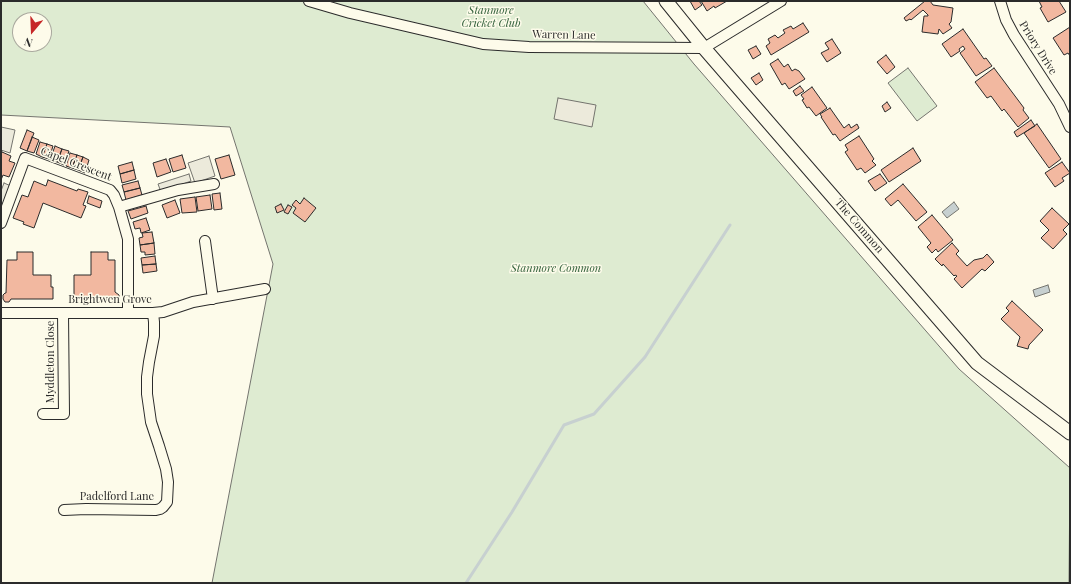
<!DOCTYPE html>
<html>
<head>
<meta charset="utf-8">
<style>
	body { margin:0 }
	#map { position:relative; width:1071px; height:584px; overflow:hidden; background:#fdfbea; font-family:"Playfair Display",serif }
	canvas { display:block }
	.frame { position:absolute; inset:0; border:2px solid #2b2b2b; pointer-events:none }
	.north { position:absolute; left:12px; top:12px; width:40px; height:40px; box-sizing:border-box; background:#fdfbea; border:1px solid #a9a89e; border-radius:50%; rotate:199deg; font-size:11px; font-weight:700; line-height:16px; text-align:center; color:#2b2b2b }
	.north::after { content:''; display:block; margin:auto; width:14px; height:18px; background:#c62828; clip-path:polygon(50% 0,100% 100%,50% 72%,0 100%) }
</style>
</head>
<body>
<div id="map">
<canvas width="1071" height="584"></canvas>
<div class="frame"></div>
<div class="north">N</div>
</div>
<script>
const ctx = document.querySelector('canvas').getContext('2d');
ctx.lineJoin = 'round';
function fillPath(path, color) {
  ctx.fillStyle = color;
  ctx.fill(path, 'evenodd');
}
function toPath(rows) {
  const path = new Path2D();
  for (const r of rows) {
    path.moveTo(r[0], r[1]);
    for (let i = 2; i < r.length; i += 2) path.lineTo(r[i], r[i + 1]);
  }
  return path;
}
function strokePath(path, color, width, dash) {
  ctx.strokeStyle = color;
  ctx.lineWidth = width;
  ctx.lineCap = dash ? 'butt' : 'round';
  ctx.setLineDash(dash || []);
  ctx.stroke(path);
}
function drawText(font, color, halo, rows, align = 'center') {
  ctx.font = font + ' "Playfair Display",serif';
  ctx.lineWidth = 3;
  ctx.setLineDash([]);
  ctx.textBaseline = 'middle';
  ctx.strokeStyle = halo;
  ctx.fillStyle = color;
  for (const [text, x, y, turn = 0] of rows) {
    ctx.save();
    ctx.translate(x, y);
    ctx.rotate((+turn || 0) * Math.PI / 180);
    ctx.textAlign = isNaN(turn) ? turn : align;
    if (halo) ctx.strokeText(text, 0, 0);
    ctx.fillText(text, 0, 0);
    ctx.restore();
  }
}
const green = toPath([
	[1,1,643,1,694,64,959,369,1070,468,1069,583,212,583,273,264,230,127,1,115,1,1],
	[20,20,44,20,44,44,20,44,20,20],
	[908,68,937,106,917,121,888,83,908,68]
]);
fillPath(green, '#deebd1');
strokePath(green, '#74746e', 1);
const parking = toPath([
	[558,98,596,105,592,127,554,119,558,98],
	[1,127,15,130,10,153,1,150,1,127],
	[209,156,215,176,195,183,188,163,209,156],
	[189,174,191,181,161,192,158,184,189,174],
	[4,183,11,186,1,211,1,191,4,183]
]);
fillPath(parking, '#eceadb');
strokePath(parking, '#74746e', 1);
const water = toPath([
	[954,202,959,209,947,218,942,212,954,202],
	[1048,285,1050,292,1035,297,1033,290,1048,285]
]);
fillPath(water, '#c7d0d0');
strokePath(water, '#74746e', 1);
strokePath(toPath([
	[466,583,512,512,564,425,594,414,645,357,730,225]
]), '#c7d0d0', 3);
const building = toPath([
	[690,1,699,1,702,5,695,10,690,1],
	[701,1,727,1,715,8,714,6,707,11,701,1],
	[925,1,930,1,933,5,953,8,951,22,949,24,952,28,943,34,939,29,938,34,922,32,924,16,928,16,928,15,923,10,911,20,910,19,906,21,904,18,925,1],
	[1039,1,1059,1,1066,12,1048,22,1040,8,1042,7,1039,1],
	[803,23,809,32,771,55,766,46,770,43,768,39,775,35,778,38,785,33,783,30,791,26,793,29,803,23],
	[1070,27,1070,56,1068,53,1064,55,1053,38,1070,27],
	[963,29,984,59,986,58,992,66,976,76,960,53,965,49,963,46,959,49,960,51,951,57,942,44,963,29],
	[832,39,841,53,827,62,821,53,829,49,825,43,832,39],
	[756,46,761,54,753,59,748,50,756,46],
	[886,55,895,67,887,74,877,62,886,55],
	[778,59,784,67,788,64,792,71,795,69,799,71,805,79,789,89,785,83,782,85,770,64,778,59],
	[994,68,1024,108,1023,110,1029,118,1018,127,1004,109,1002,111,991,96,987,98,975,82,994,68],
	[759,73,763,80,756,85,751,78,759,73],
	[800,86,804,91,796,96,793,91,800,86],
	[812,87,827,108,816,116,809,107,807,108,802,100,804,99,801,95,812,87],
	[887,102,891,108,885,112,882,106,887,102],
	[830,108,844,128,849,124,851,128,857,124,859,128,840,141,835,134,833,135,821,117,822,117,820,114,830,108],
	[1031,120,1035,126,1017,137,1014,132,1031,120],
	[1037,124,1061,159,1049,168,1024,133,1037,124],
	[27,130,34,133,27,151,20,148,27,130],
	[859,136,874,159,872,161,876,165,865,173,861,168,857,170,845,152,848,150,845,145,859,136],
	[32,137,39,140,34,153,27,151,32,137],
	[40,142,47,144,42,157,36,154,40,142],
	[47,144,53,146,49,159,42,157,47,144],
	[55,146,62,149,57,162,50,160,55,146],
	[913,148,921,161,889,182,881,170,913,148],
	[62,149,69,151,64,165,57,162,62,149],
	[2,152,11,156,9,161,15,163,9,177,3,175,1,180,1,155,2,152],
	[70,153,77,155,72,168,66,166,70,153],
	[77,155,83,157,78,170,72,168,77,155],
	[182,155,186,168,173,172,169,159,182,155],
	[229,155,235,175,221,179,215,159,229,155],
	[83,157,89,160,85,173,78,170,83,157],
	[166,159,171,172,157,177,153,163,166,159],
	[132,162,134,170,120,174,118,166,132,162],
	[1062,162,1070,173,1062,178,1064,181,1055,187,1045,173,1062,162],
	[134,170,136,179,122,183,120,174,134,170],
	[880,174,887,183,875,191,868,181,880,174],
	[48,180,77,191,78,189,88,192,83,205,86,206,81,218,43,203,34,228,23,224,24,222,13,218,22,195,28,197,34,181,46,186,48,180],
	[138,181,140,188,124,192,122,185,138,181],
	[903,184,927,212,916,221,898,200,891,206,885,199,903,184],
	[140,188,142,195,126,200,124,192,140,188],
	[220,193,222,209,214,210,212,194,220,193],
	[210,195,212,209,198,211,196,197,210,195],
	[89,196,102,201,100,208,87,203,89,196],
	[195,197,197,212,182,213,180,199,195,197],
	[304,198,316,208,305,222,293,213,296,208,292,205,296,200,300,204,304,198],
	[175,200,180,213,167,218,162,205,175,200],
	[281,204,284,210,277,213,275,207,281,204],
	[288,205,292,207,288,214,284,212,288,205],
	[146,206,148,213,131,219,128,211,146,206],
	[1052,208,1069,224,1063,230,1067,234,1053,249,1041,238,1049,230,1040,221,1052,208],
	[932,215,953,240,938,252,936,249,932,253,927,247,931,243,918,227,932,215],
	[146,218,150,230,141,233,140,228,135,229,133,222,146,218],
	[152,232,154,243,140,245,139,238,143,237,142,233,152,232],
	[154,243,155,254,145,255,145,252,141,252,140,245,154,243],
	[952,243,959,251,956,254,967,266,974,260,983,258,987,254,994,262,985,271,982,269,962,288,954,279,957,276,955,275,954,276,943,264,942,266,935,259,952,243],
	[17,252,33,252,33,275,51,275,51,287,53,287,53,299,11,299,9,302,5,302,3,299,3,295,5,293,6,293,7,260,17,260,17,252],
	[91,252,108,252,108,260,115,260,115,292,119,295,119,299,116,301,112,301,110,299,74,299,74,275,91,275,91,252],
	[155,256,156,264,142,265,141,258,155,256],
	[156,264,157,271,143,273,142,265,156,264],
	[1012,301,1043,330,1029,345,1028,349,1017,346,1020,337,1001,319,1009,311,1006,308,1012,301]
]);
fillPath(building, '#f2b8a0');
strokePath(building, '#2b2b2b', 1);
const minor = toPath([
	[309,1,350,13,483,44,529,47,704,48,781,1],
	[1000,1,1006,20,1014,35,1059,104,1070,127],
	[119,207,178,190,214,184],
	[1,223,25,158,110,190,114,195,119,207,128,239,128,313],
	[205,241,213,299],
	[1,313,153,313,163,312,193,302,265,289],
	[43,414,64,414,63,313],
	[64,510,86,509,156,510,160,509,163,507,167,502,168,482,166,469,159,446,151,422,147,394,147,377,149,362,154,336,154,322,153,313]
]);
const major = toPath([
	[666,1,704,48,977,363,1070,433]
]);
strokePath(minor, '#2b2b2b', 12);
strokePath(major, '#2b2b2b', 15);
strokePath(minor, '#fdfbea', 10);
strokePath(major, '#fdfbea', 13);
drawText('italic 11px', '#34623c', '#fdfbea', [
	["Stanmore",491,11],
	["Cricket Club",491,24],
	["Stanmore Common",556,269]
]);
drawText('11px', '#2b2b2b', '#fdfbea', [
	["Warren Lane",564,35,1],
	["Priory Drive",1038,48,58],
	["Capel Crescent",76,164,21],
	["The Common",859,226,49],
	["Brightwen Grove",110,300],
	["Myddleton Close",51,362,-90],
	["Padelford Lane",117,497]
]);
</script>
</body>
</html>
